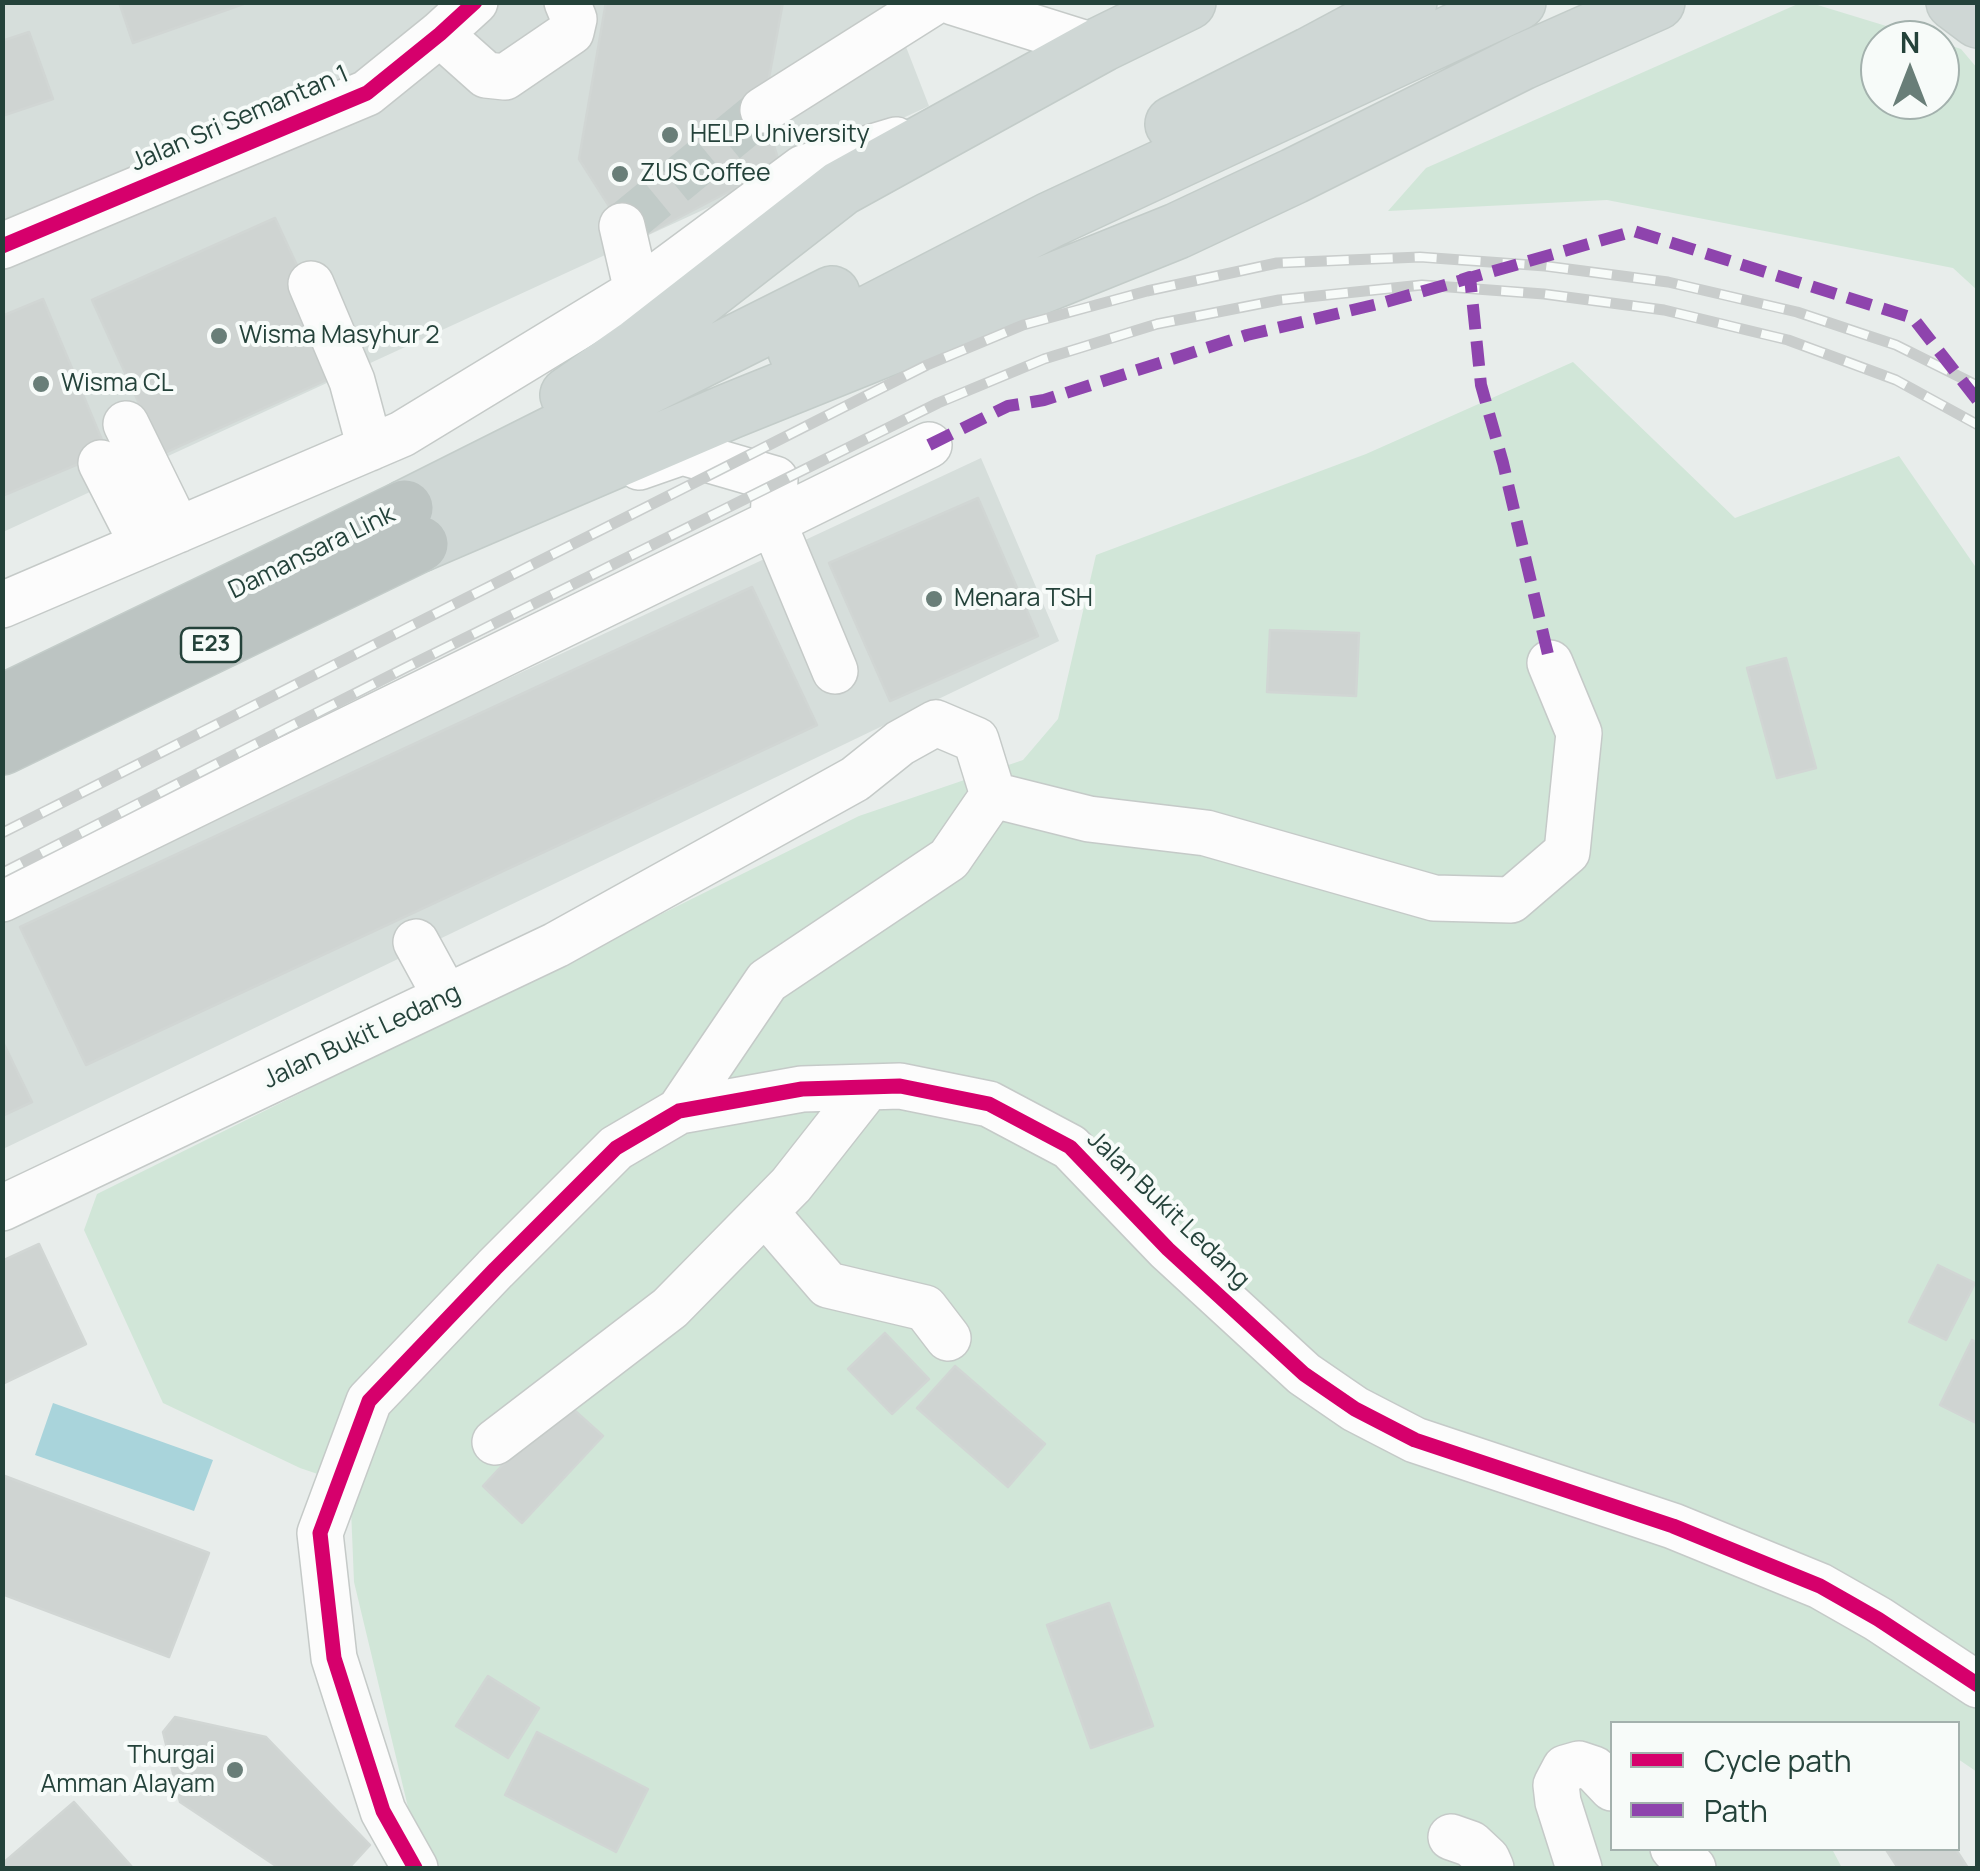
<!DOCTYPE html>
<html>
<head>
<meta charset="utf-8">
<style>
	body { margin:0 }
	#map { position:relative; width:1980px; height:1871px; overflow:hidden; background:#e8edeb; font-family:Manrope,sans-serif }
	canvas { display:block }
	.frame { position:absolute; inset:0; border:5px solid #24423a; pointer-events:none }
	.legend { position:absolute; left:1610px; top:1721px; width:350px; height:130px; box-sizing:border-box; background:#f7fbf9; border:2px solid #a3b1ad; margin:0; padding:12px 18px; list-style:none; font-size:30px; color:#24423a }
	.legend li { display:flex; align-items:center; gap:20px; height:50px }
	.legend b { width:50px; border:2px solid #a3b1ad }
	.north { position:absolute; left:1860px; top:20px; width:100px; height:100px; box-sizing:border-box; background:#f7fbf9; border:2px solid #a3b1ad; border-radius:50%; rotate:0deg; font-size:28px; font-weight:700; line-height:40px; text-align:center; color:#24423a }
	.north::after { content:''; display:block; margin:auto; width:35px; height:45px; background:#697e78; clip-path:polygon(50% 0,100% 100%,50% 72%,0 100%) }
</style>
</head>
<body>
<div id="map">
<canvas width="1980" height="1871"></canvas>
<div class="frame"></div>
<ul class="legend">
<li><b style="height:12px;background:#d6006c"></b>Cycle path</li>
<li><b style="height:12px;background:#8e44ad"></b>Path</li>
</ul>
<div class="north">N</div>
</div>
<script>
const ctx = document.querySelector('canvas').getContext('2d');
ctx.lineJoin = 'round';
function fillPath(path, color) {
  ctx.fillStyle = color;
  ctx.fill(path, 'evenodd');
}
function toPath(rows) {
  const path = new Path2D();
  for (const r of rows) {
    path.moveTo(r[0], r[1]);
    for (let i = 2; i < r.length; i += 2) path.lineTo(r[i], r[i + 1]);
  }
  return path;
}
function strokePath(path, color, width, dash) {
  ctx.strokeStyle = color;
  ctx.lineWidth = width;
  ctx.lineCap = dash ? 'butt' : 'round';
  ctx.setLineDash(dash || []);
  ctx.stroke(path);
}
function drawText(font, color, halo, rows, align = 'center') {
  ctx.font = font + ' Manrope,sans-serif';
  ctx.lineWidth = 8;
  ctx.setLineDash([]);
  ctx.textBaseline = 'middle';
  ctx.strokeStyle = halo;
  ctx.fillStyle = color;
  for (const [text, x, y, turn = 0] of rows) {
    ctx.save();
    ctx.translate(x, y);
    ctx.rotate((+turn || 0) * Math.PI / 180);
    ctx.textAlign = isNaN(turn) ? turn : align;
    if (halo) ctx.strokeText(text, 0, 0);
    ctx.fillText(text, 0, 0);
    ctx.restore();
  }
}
fillPath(toPath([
	[2,3,889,3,929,106,3,532],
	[981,458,1059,641,3,1149,3,914]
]), '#d6dedb');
fillPath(toPath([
	[1800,3,1811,3,1932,40,1880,40,1880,100,1940,100,1940,42,1961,49,1977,68,1977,290,1953,268,1607,200,1388,211,1426,168],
	[1573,362,1735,518,1899,456,1977,569,1977,1772,1958,1759,1958,1724,1612,1724,1612,1848,1832,1849,1842,1868,441,1868,413,1828,354,1582,350,1485,300,1468,163,1403,84,1230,97,1194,859,816,1023,760,1058,719,1096,555,1366,454]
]), '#d1e6d8');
fillPath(toPath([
	[53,1403,213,1460,194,1511,35,1455]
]), '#a9d4db');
const building = toPath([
	[119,2,249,2,133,43,119,2],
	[606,2,783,2,763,110,780,165,632,242,579,159,606,2],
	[29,32,53,99,2,116,2,41,29,32],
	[275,218,346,371,162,454,92,300,275,218],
	[43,299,107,452,2,496,2,316,43,299],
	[978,498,1038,636,890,701,829,563,978,498],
	[752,587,817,725,86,1065,20,927,752,587],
	[1270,630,1359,633,1356,696,1267,692,1270,630],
	[1786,658,1816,768,1777,778,1747,668,1786,658],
	[2,1040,32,1102,2,1116,2,1040],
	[39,1244,86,1344,2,1384,2,1261,39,1244],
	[1938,1265,1975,1283,1946,1340,1909,1322,1938,1265],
	[885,1333,929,1379,892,1414,848,1369,885,1333],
	[1972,1340,1978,1343,1978,1424,1940,1405,1972,1340],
	[955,1366,1045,1444,1008,1487,917,1408,955,1366],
	[563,1400,603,1436,522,1523,483,1486,563,1400],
	[2,1475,209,1553,169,1657,2,1594,2,1475],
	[1109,1603,1153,1726,1091,1748,1047,1625,1109,1603],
	[488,1676,539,1708,508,1758,456,1726,488,1676],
	[175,1717,266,1737,370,1845,349,1868,279,1868,180,1802,163,1732,175,1717],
	[537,1732,648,1789,616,1852,505,1795,537,1732],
	[74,1802,133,1868,2,1868,2,1864,74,1802],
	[1885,1848,1955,1848,1968,1868,1898,1868,1885,1848]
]);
fillPath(building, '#cfd4d2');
strokePath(building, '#d1d6d4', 2.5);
strokePath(toPath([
	[622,226,763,110]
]), '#c1cbc8', 45, [45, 22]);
const minor = toPath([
	[953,2,1096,47],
	[440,34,486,75,505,77,571,32,574,19,567,2],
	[763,110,934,2],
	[622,226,637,291],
	[2,246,367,93,440,34,475,2],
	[311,284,352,381,370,448],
	[126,424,178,530],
	[101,463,143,545],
	[2,605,402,434,637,291,803,168,896,140],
	[835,671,773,522,929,445],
	[2,899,773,522,775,479,682,452,639,467],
	[416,942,446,997],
	[679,1111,767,981,949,859,993,795],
	[2,1208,556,945,855,779,900,743,936,723,976,740,993,795,1089,819,1206,833,1434,898,1511,900,1567,852,1579,733,1550,663],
	[765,1212,828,1285,925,1308,948,1338],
	[495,1442,670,1308,791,1185,868,1087],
	[1451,1837,1471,1844,1487,1859,1491,1868],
	[1673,1848,1693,1868],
	[415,1868,383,1811,334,1658,320,1533,369,1401,495,1269,616,1148,679,1111,802,1089,900,1086,989,1104,1070,1147,1168,1249,1304,1374,1355,1409,1415,1440,1673,1526,1820,1586,1878,1619,1978,1685],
	[1579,1868,1558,1802,1556,1785,1565,1768,1579,1764,1594,1769,1612,1788]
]);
const major = toPath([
	[1954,2,1978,20],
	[1173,124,1310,55,1409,2],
	[796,351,1050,220,1518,2],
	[568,395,638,346,841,188,1102,44,1188,2],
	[405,508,832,294],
	[420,544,730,411,1177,231,1294,176,1522,62,1657,2]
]);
const highway = toPath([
	[2,703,405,508],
	[2,747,420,544]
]);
strokePath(minor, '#c5cac8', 48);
strokePath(major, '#c3ccc9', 58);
strokePath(highway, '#c3ccc9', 58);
strokePath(minor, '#fcfcfc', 45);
strokePath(major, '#cfd7d5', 55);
strokePath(highway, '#bcc4c2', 55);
const rail = toPath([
	[2,833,927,365,1023,325,1147,291,1277,263,1420,257,1545,266,1668,282,1797,312,1896,345,1978,386],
	[2,873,407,667,938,403,1044,359,1157,324,1279,300,1422,285,1544,294,1664,310,1788,340,1896,380,1978,425]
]);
strokePath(rail, '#c9cdcc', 11);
strokePath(rail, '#f7fbf9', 8, [22]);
strokePath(toPath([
	[1461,280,1470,277,1481,385,1503,463,1550,663],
	[929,445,1008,406,1044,400,1247,335,1382,303,1634,231,1913,318,1978,401]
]), '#8e44ad', 12, [25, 12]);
strokePath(toPath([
	[2,246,367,93,440,34,475,2],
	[415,1868,383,1811,334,1658,320,1533,369,1401,495,1269,616,1148,679,1111,802,1089,900,1086,989,1104,1070,1147,1168,1249,1304,1374,1355,1409,1415,1440,1673,1526,1820,1586,1878,1619,1978,1685]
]), '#d6006c', 15);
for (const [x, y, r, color] of [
	[670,135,10,"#697e78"],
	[620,174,10,"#697e78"],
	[219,336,10,"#697e78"],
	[41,384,10,"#697e78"],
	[934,599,10,"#697e78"],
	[235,1770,10,"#697e78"]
]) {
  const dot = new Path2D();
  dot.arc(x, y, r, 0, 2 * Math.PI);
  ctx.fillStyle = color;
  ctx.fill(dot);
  strokePath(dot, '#f7fbf9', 4);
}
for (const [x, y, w] of [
	[211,645,60]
]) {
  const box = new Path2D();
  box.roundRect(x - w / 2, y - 17, w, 34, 8);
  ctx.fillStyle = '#f7fbf9';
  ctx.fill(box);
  strokePath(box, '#24423a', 2.5);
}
drawText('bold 22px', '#24423a', null, [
	["E23",211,645]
]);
drawText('25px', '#24423a', '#f7fbf9', [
	["Jalan Sri Semantan 1",240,119,-23],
	["Damansara Link",312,553,-26],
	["Jalan Bukit Ledang",362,1037,-25],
	["Jalan Bukit Ledang",1168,1210,44]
]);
drawText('25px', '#24423a', '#f7fbf9', [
	["HELP University",690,135],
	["ZUS Coffee",640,174],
	["Wisma Masyhur 2",239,336],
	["Wisma CL",61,384],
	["Menara TSH",954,599],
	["Thurgai",215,1756,"right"],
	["Amman Alayam",215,1785,"right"]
], 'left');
</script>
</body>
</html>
